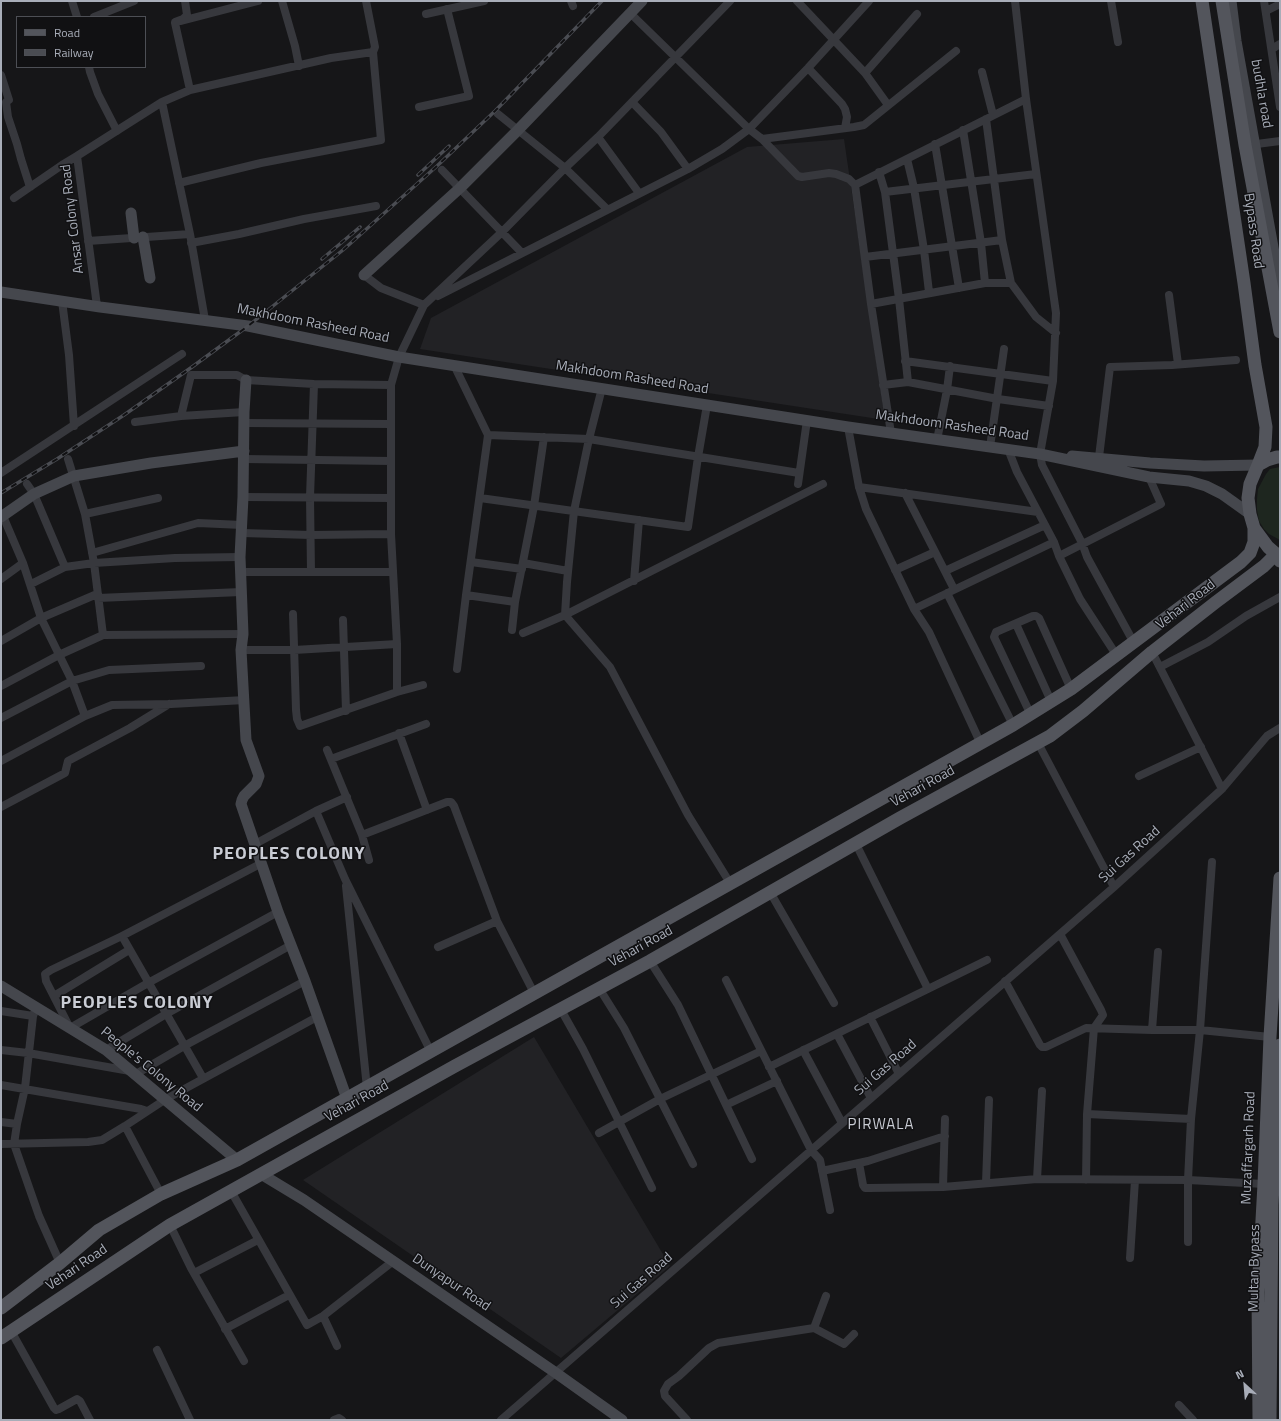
<!DOCTYPE html>
<html>
<head>
<meta charset="utf-8">
<style>
	body { margin:0 }
	#map { position:relative; width:1281px; height:1421px; overflow:hidden; background:#161618; font-family:"Titillium Web",sans-serif }
	canvas { display:block }
	.frame { position:absolute; inset:0; border:2px solid #a8adb8; pointer-events:none }
	.legend { position:absolute; left:16px; top:16px; width:130px; height:52px; box-sizing:border-box; background:#111113; border:1px solid #4d4f55; margin:0; padding:5px 7px; list-style:none; font-size:12px; color:#a8adb8 }
	.legend li { display:flex; align-items:center; gap:8px; height:20px }
	.legend b { width:20px; border:1px solid #4d4f55 }
	.north { position:absolute; left:1225px; top:1365px; width:40px; height:40px; -webkit-text-stroke:3px #111113; paint-order:stroke; rotate:334deg; font-size:11px; font-weight:700; line-height:16px; text-align:center; color:#a8adb8 }
	.north::after { content:''; display:block; margin:auto; width:14px; height:18px; background:#a8adb8; clip-path:polygon(50% 0,100% 100%,50% 72%,0 100%) }
</style>
</head>
<body>
<div id="map">
<canvas width="1281" height="1421"></canvas>
<div class="frame"></div>
<ul class="legend">
<li><b style="height:5px;background:#53555c"></b>Road</li>
<li><b style="height:5px;background:#4a4c52"></b>Railway</li>
</ul>
<div class="north">N</div>
</div>
<script>
const ctx = document.querySelector('canvas').getContext('2d');
ctx.lineJoin = 'round';
function fillPath(path, color) {
  ctx.fillStyle = color;
  ctx.fill(path, 'evenodd');
}
function toPath(rows) {
  const path = new Path2D();
  for (const r of rows) {
    path.moveTo(r[0], r[1]);
    for (let i = 2; i < r.length; i += 2) path.lineTo(r[i], r[i + 1]);
  }
  return path;
}
function strokePath(path, color, width, dash) {
  ctx.strokeStyle = color;
  ctx.lineWidth = width;
  ctx.lineCap = dash ? 'butt' : 'round';
  ctx.setLineDash(dash || []);
  ctx.stroke(path);
}
function drawText(font, color, halo, rows, align = 'center') {
  ctx.font = font + ' "Titillium Web",sans-serif';
  ctx.lineWidth = 3;
  ctx.setLineDash([]);
  ctx.textBaseline = 'middle';
  ctx.strokeStyle = halo;
  ctx.fillStyle = color;
  for (const [text, x, y, turn = 0] of rows) {
    ctx.save();
    ctx.translate(x, y);
    ctx.rotate((+turn || 0) * Math.PI / 180);
    ctx.textAlign = isNaN(turn) ? turn : align;
    if (halo) ctx.strokeText(text, 0, 0);
    ctx.fillText(text, 0, 0);
    ctx.restore();
  }
}
fillPath(toPath([
	[844,139,885,420,420,349,431,318,747,147],
	[534,1037,670,1266,561,1358,303,1180]
]), '#222225');
fillPath(toPath([
	[1280,467,1280,540,1269,534,1264,529,1259,521,1257,510,1257,499,1258,489,1266,474,1270,469]
]), '#1e261f');
strokePath(toPath([
	[72,1,77,17],
	[185,1,187,15,183,19,175,22,175,23,190,90,162,102,190,234,205,320],
	[282,1,295,46,299,66],
	[571,1,573,6],
	[797,1,865,73,888,105],
	[1015,1,1026,99,1056,313,1053,381,1040,454,1042,465,1082,543,1087,557,1134,643],
	[1111,1,1118,42],
	[1264,1,1280,107],
	[1266,11,1280,4],
	[630,13,749,129,762,139,854,127,864,125,956,51],
	[426,14,484,1],
	[94,17,134,1],
	[181,21,258,1],
	[1272,49,1280,44],
	[89,67,90,72,98,94,117,131],
	[808,68,842,104,845,109,847,117,845,128],
	[982,72,993,115],
	[865,73,917,14],
	[1,75,9,100,6,102,8,117,17,144,21,159,30,187],
	[190,90,331,58,373,52,375,47,366,1],
	[632,102,661,132,688,169],
	[419,107,469,96,447,9],
	[498,114,565,168,607,209],
	[986,119,1002,240,1011,283,1036,317,1056,333],
	[963,130,981,243,985,283],
	[598,137,639,193],
	[762,139,798,176,802,177,829,173,836,174,849,179,855,185,871,304,891,433],
	[935,144,959,288],
	[1249,145,1280,141],
	[907,159,914,188,924,250,929,292],
	[442,170,522,253],
	[879,172,885,192,899,299,908,382],
	[179,183,261,163,381,140,373,52],
	[855,185,1026,99],
	[885,192,1036,174],
	[14,198,62,165,77,156],
	[88,241,190,234],
	[191,243,239,234,304,219,376,206],
	[865,257,1002,240],
	[364,275,381,288,424,305],
	[1169,295,1178,364],
	[438,296,688,169,722,149,749,129,808,68,869,1],
	[62,301,69,355,74,426],
	[871,304,985,283,1011,283],
	[97,306,77,156,162,102],
	[905,361,1053,381],
	[454,365,488,435],
	[883,385,908,382,998,399,1049,406],
	[602,388,589,439,574,511,567,582,565,615,610,667,688,815,730,883],
	[181,416,191,375,237,375,246,380,314,384,391,385],
	[135,422,181,416,244,412],
	[244,423,391,424],
	[848,427,859,487,866,509,914,609,929,632,980,742],
	[937,440,947,390,950,366],
	[990,447,1004,349],
	[1008,449,1017,472,1054,542,1059,556,1080,599,1117,656],
	[1099,457,1110,367,1172,365,1236,360],
	[68,459,85,514,94,563,103,635],
	[244,459,391,461],
	[1,473,182,354],
	[27,484,34,494,65,567],
	[798,484,807,420],
	[859,487,1038,512],
	[905,493,954,589],
	[243,497,391,498],
	[480,498,688,527,698,457,707,405],
	[85,514,158,498],
	[3,516,23,563,41,618,72,681,85,716],
	[242,533,311,535,391,534],
	[92,553,198,523,242,525],
	[1059,556,1161,504,1149,477],
	[471,562,522,569],
	[523,563,568,571],
	[895,570,935,552],
	[945,571,1045,525],
	[241,572,392,572],
	[311,572,310,497,314,384],
	[1,579,23,563],
	[634,581,639,520],
	[31,584,65,567,94,563,175,558,240,557],
	[947,593,1013,725],
	[466,595,515,602],
	[98,598,241,592],
	[914,609,1054,542],
	[293,614,296,710,297,719,300,726,397,692,423,685],
	[343,620,346,711],
	[1016,624,1051,701],
	[512,630,515,602,534,506,544,437],
	[523,633,565,615,823,484],
	[1,641,41,618,97,594],
	[241,650,294,650,397,644],
	[1152,652,1222,789],
	[1160,667,1208,642,1246,616,1280,597],
	[457,669,466,595,488,435,589,439,799,473],
	[1,686,59,655,103,635,243,634],
	[397,692,397,644,391,534,391,385,399,357,424,305,502,232,565,168,598,137,730,1],
	[1030,713,994,637,996,632,1033,616,1036,616,1039,618,1071,689],
	[1,718,72,681,109,670,201,666],
	[399,733,427,810],
	[1038,743,1114,887],
	[327,750,362,835,369,860],
	[331,759,426,724],
	[1,761,85,716,112,705,171,704,245,700],
	[1139,776,1201,747],
	[1,807,65,773,68,761,130,728,169,704],
	[316,811,347,797],
	[362,835,447,802,451,802,454,806,497,921,534,993],
	[255,844,316,811,345,879,431,1052],
	[856,844,928,989],
	[262,863,122,936,51,970,45,974,46,981,70,1028,148,983,278,912],
	[346,886,367,1088],
	[770,892,834,1003],
	[1060,934,1101,1010,1103,1015,1094,1028,1087,1114,1086,1180],
	[122,936,203,1078],
	[438,947,497,921],
	[650,961,678,1005,752,1159],
	[726,980,811,1150,820,1160,830,1210],
	[1005,981,1040,1045,1042,1047,1046,1047,1086,1028,1152,1030,1200,1030,1270,1037],
	[599,988,624,1028,693,1164],
	[54,996,129,950],
	[560,1008,583,1049,652,1188],
	[1,1011,33,1016,35,1011],
	[33,1016,25,1088,17,1124,14,1144,39,1216,60,1263],
	[870,1017,899,1074],
	[1152,1030,1158,952],
	[837,1034,871,1098],
	[1,1050,28,1053,130,1071],
	[106,1050,166,1014,291,945],
	[803,1050,842,1123],
	[769,1067,987,960],
	[136,1074,184,1046,305,981],
	[1,1085,141,1109,147,1111],
	[726,1105,777,1081],
	[1087,1114,1191,1119],
	[1,1122,17,1124],
	[125,1126,161,1194],
	[599,1133,660,1099,761,1051],
	[1,1144,88,1142,102,1140,125,1126,166,1099,317,1017],
	[859,1163,863,1185,865,1188,869,1188,943,1187,1037,1179,1188,1180,1264,1184],
	[822,1171,868,1161,945,1136],
	[1037,1179,1042,1091],
	[986,1183,989,1100],
	[943,1187,945,1119],
	[231,1191,307,1325,323,1316,392,1262],
	[170,1225,191,1268,244,1361],
	[1188,1242,1188,1180,1191,1119,1200,1030,1212,862],
	[1130,1258,1135,1180],
	[194,1273,258,1240],
	[323,1316,337,1346],
	[814,1328,826,1296],
	[225,1329,289,1295],
	[11,1331,54,1408,56,1410,59,1409,77,1399,80,1401,90,1420],
	[157,1350,190,1420],
	[1179,1405,1193,1420],
	[334,1420,339,1418,342,1420],
	[501,1420,1114,887,1222,789,1267,736,1280,728],
	[687,1420,665,1396,664,1391,668,1384,679,1376,709,1348,718,1343,814,1328,844,1344,854,1334]
]), '#37383d', 8);
strokePath(toPath([
	[1231,1,1236,41,1280,286],
	[131,213,134,238],
	[143,237,150,278],
	[364,275,460,188,518,130,642,1],
	[1,292,100,307,248,326,399,357,848,427,1040,454,1149,477,1189,481,1206,486,1222,494,1250,514],
	[246,380,244,412,243,497,240,557,243,634,241,650,246,740,259,776,256,784,244,796,242,800,241,804,278,912,305,981,347,1099],
	[1072,456,1150,463,1204,466,1258,465],
	[1,517,34,494,74,476,151,463,244,451],
	[1,986,106,1050,237,1160],
	[261,1174,304,1200,556,1373,622,1420]
]), '#45474d', 11);
strokePath(toPath([
	[1202,1,1244,283,1255,365,1266,427,1265,447,1258,465],
	[1222,1,1245,145,1280,332],
	[1280,457,1277,457,1267,460,1258,465,1250,484,1248,498,1250,514,1254,528,1268,547,1276,554,1280,554],
	[1,1308,60,1263,99,1230,161,1194,237,1160,1013,725,1071,689,1241,562,1250,553,1254,542,1254,528],
	[1,1338,170,1225,455,1066,650,961,900,818,1050,736,1083,711,1152,652,1216,602,1264,566,1276,554,1280,561],
	[1259,1420,1258,1292,1264,1184,1270,1037,1280,878],
	[1270,1420,1272,1205,1280,1045]
]), '#53555c', 13);
const rail = toPath([
	[418,175,449,146],
	[322,259,360,227],
	[1,493,57,459,124,415,192,367,248,326,343,250,437,166,495,111,602,1]
]);
strokePath(rail, '#4a4c52', 3.5);
strokePath(rail, '#111113', 2, [6]);
drawText('14px', '#a8adb8', '#111113', [
	["budhla road",1261,94,80],
	["Ansar Colony Road",73,219,-97],
	["Bypass Road",1253,231,82],
	["Makhdoom Rasheed Road",313,324,11],
	["Makhdoom Rasheed Road",632,378,9],
	["Makhdoom Rasheed Road",952,426,8],
	["Vehari Road",1186,605,-38],
	["Vehari Road",923,787,-29],
	["Sui Gas Road",1130,855,-42],
	["Vehari Road",641,947,-29],
	["Sui Gas Road",886,1068,-41],
	["People's Colony Road",151,1070,39],
	["Vehari Road",357,1102,-29],
	["Muzaffargarh Road",1249,1148,-88],
	["Vehari Road",77,1268,-34],
	["Multan Bypass",1255,1268,-89],
	["Sui Gas Road",642,1281,-41],
	["Dunyapur Road",451,1283,34]
]);
ctx.letterSpacing = '1px';
drawText('15px', '#c9ccd4', '#111113', [
	["PIRWALA",881,1125]
]);
ctx.letterSpacing = '0px';
ctx.letterSpacing = '1px';
drawText('bold 18px', '#c9ccd4', '#111113', [
	["PEOPLES COLONY",289,855],
	["PEOPLES COLONY",137,1004]
]);
ctx.letterSpacing = '0px';
</script>
</body>
</html>
